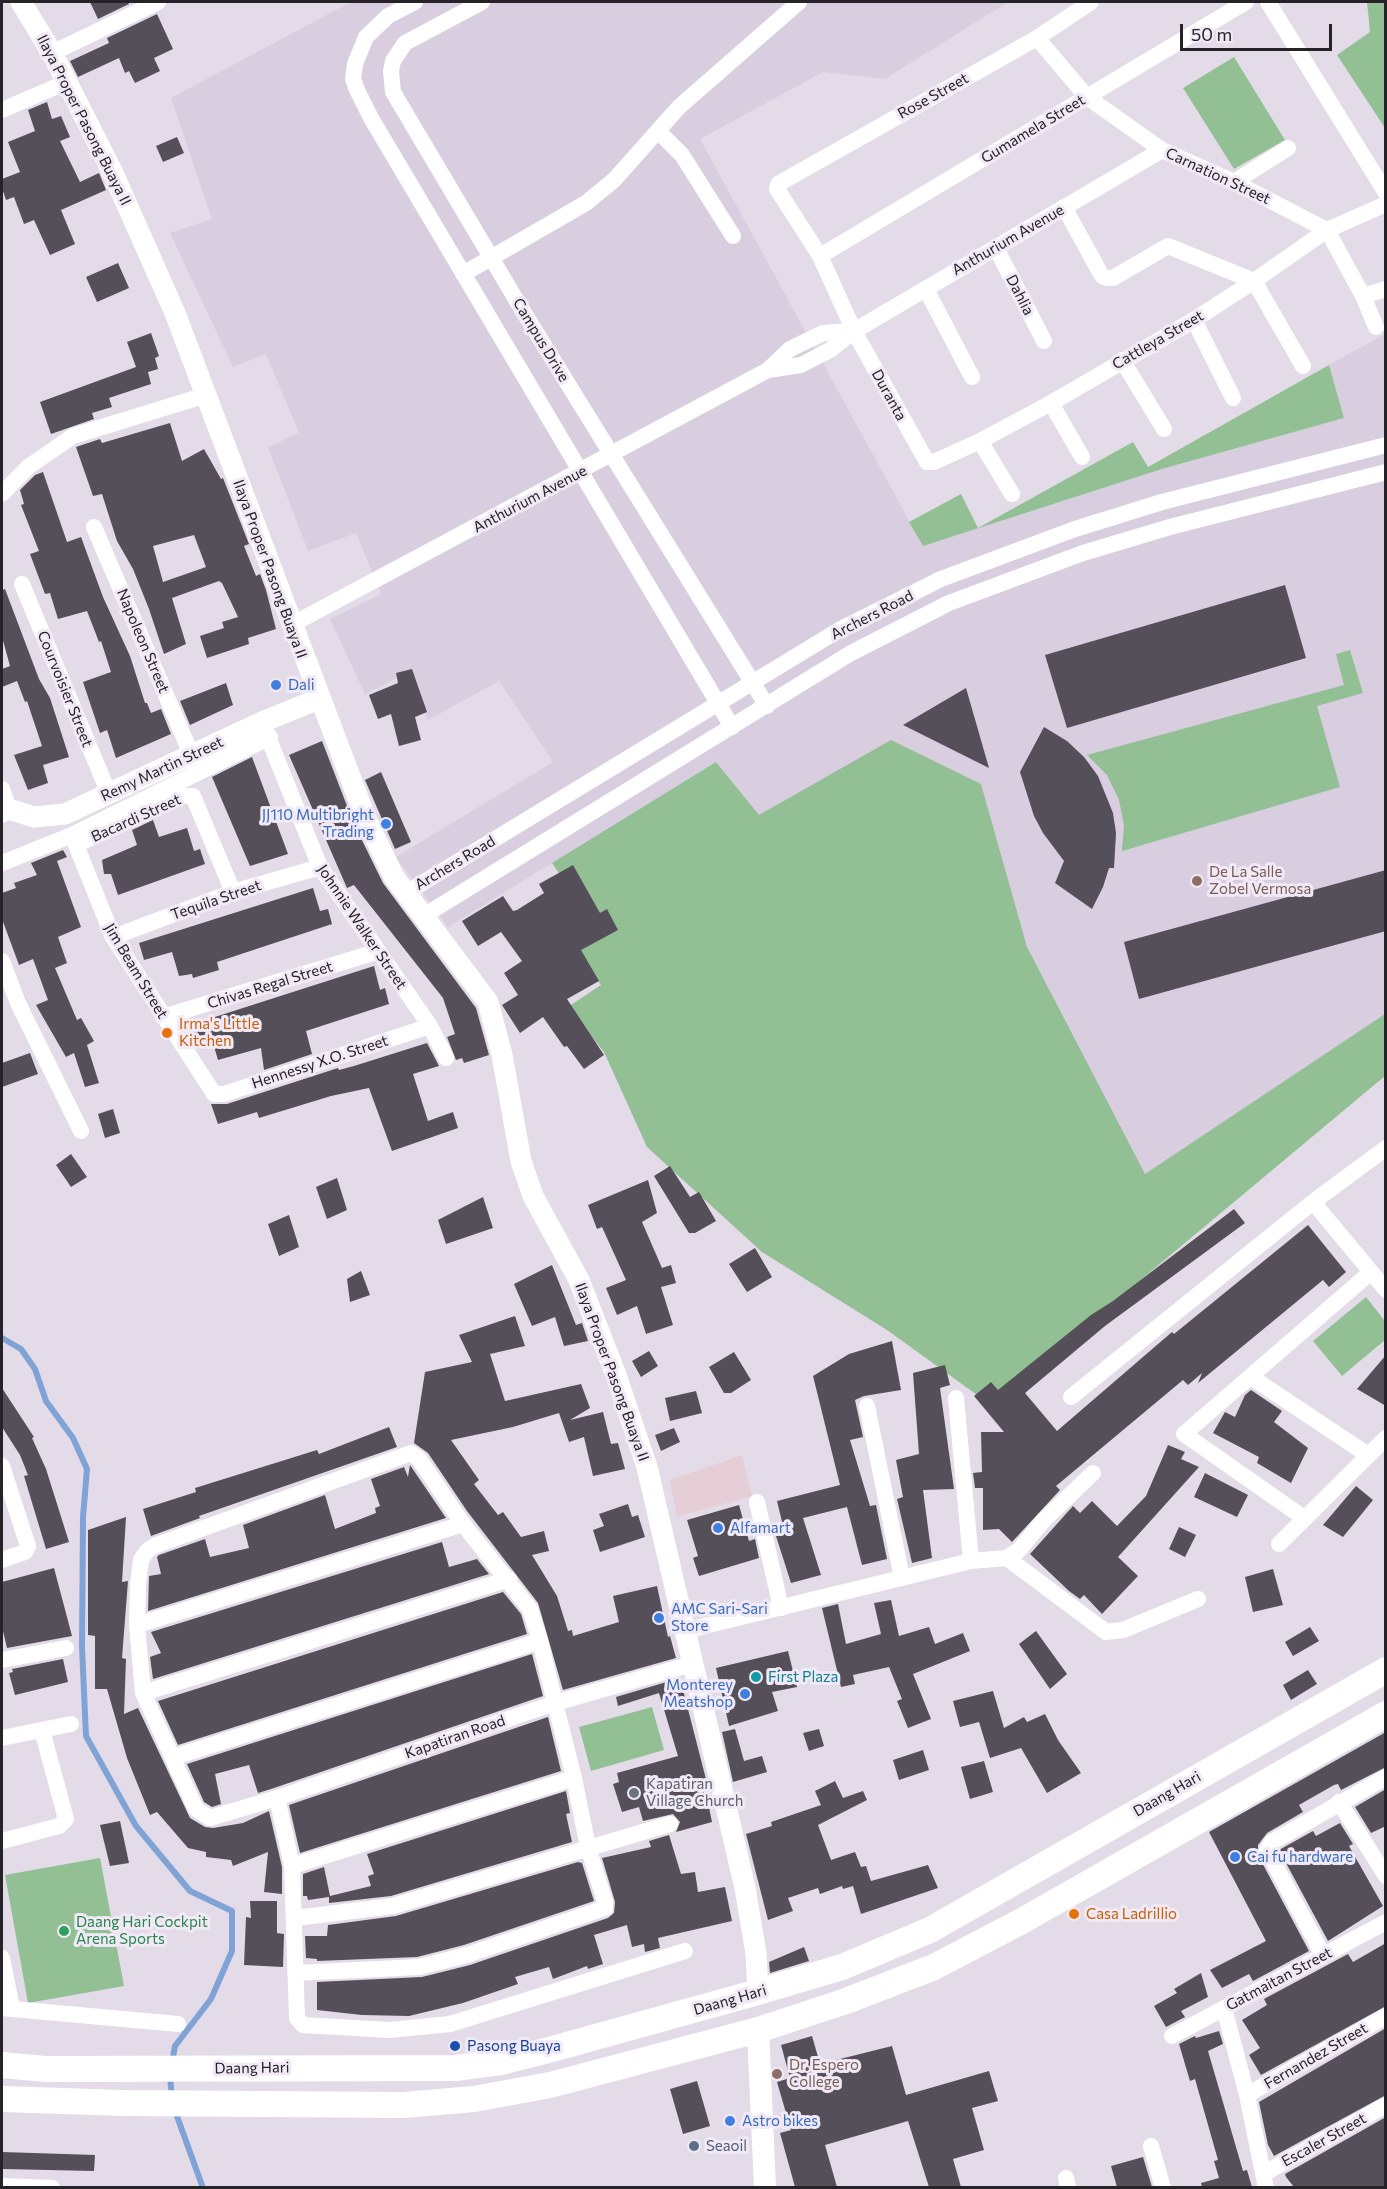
<!DOCTYPE html>
<html>
<head>
<meta charset="utf-8">
<style>
	body { margin:0 }
	#map { position:relative; width:1387px; height:2189px; overflow:hidden; background:#e3dce8; font-family:Commissioner,sans-serif }
	canvas { display:block }
	.frame { position:absolute; inset:0; border:3px solid #252327; pointer-events:none }
	.scale { position:absolute; left:1180px; top:24px; width:152px; height:27px; box-sizing:border-box; border:3px solid #252327; border-top:0; padding-left:8px; font-size:18px; line-height:21px; white-space:nowrap; color:#252327; -webkit-text-stroke:4px #f1e9f5; paint-order:stroke }
</style>
</head>
<body>
<div id="map">
<canvas width="1387" height="2189"></canvas>
<div class="frame"></div>
<div class="scale">50 m</div>
</div>
<script>
const ctx = document.querySelector('canvas').getContext('2d');
ctx.lineJoin = 'round';
function fillPath(path, color) {
  ctx.fillStyle = color;
  ctx.fill(path, 'evenodd');
}
function toPath(rows) {
  const path = new Path2D();
  for (const r of rows) {
    path.moveTo(r[0], r[1]);
    for (let i = 2; i < r.length; i += 2) path.lineTo(r[i], r[i + 1]);
  }
  return path;
}
function strokePath(path, color, width, dash) {
  ctx.strokeStyle = color;
  ctx.lineWidth = width;
  ctx.lineCap = dash ? 'butt' : 'round';
  ctx.setLineDash(dash || []);
  ctx.stroke(path);
}
function drawText(font, color, halo, rows, align = 'center') {
  ctx.font = font + ' Commissioner,sans-serif';
  ctx.lineWidth = 6;
  ctx.setLineDash([]);
  ctx.textBaseline = 'middle';
  ctx.strokeStyle = halo;
  ctx.fillStyle = color;
  for (const [text, x, y, turn = 0] of rows) {
    ctx.save();
    ctx.translate(x, y);
    ctx.rotate((+turn || 0) * Math.PI / 180);
    ctx.textAlign = isNaN(turn) ? turn : align;
    if (halo) ctx.strokeText(text, 0, 0);
    ctx.fillText(text, 0, 0);
    ctx.restore();
  }
}
fillPath(toPath([
	[351,2,1008,2,885,79,823,72,700,139,923,546,1162,469,1344,418,1329,365,1385,334,1385,1076,980,1397,887,1330,762,1252,647,1147,604,1052,568,1007,601,985,569,939,593,922,552,863,448,927,396,857,553,762,499,681,428,720,407,673,365,694,330,619,381,594,356,533,308,551,268,447,299,433,266,354,233,367,170,233,212,219,171,98]
]), '#d9cde0');
fillPath(toPath([
	[742,1455,752,1496,677,1517,670,1480]
]), '#e6ced7');
fillPath(toPath([
	[1367,2,1385,2,1385,128,1337,55,1370,32],
	[1234,57,1285,140,1234,169,1183,88],
	[1329,365,1344,418,1162,469,923,546,909,522,961,494,978,528,1133,442,1148,467],
	[1350,650,1363,693,1317,706,1340,787,1122,851,1124,825,1119,800,1107,775,1087,755,1344,685,1336,654],
	[891,740,981,784,1027,947,1145,1174,1385,1014,1385,1076,1016,1384,980,1397,887,1330,762,1252,647,1147,604,1052,568,1007,601,985,569,939,593,922,552,863,716,762,759,815],
	[1366,1297,1385,1321,1385,1340,1342,1376,1313,1341],
	[652,1707,664,1750,591,1771,579,1727],
	[100,1858,124,1986,28,2003,5,1875]
]), '#92c094');
strokePath(toPath([
	[2,1338,21,1349,35,1369,46,1401,73,1438,87,1469,83,1517,82,1647,86,1736,136,1826,190,1891,232,1911,232,1951,211,1999,175,2046,172,2063],
	[170,2076,172,2098],
	[174,2108,203,2188]
]), '#80a3d5', 6);
fillPath(toPath([
	[90,2,128,2,129,4,98,19],
	[157,14,173,49,154,58,160,71,135,83,129,71,125,73,119,58,78,77,70,61,109,43,107,38],
	[47,102,52,119,61,116,70,137,60,141,80,182,99,173,106,190,61,210,75,244,50,255,34,220,24,224,14,197,6,200,2,188,2,179,20,172,8,142,35,131,28,110],
	[177,137,184,153,163,162,156,146],
	[118,263,129,288,97,302,86,277],
	[151,333,159,356,155,358,158,369,148,372,151,384,109,398,112,407,92,413,94,419,51,434,40,402,136,367,127,342],
	[170,423,182,461,204,449,221,479,223,478,249,544,244,546,256,576,260,574,266,590,276,629,248,638,249,644,207,658,200,636,224,628,222,622,238,617,222,583,219,581,172,598,186,644,164,654,149,609,133,569,117,541,102,494,93,496,76,447,100,439,102,443],
	[194,535,206,567,163,582,153,546],
	[43,472,67,542,81,537,103,597,130,656,145,703,147,703,151,713,161,709,171,734,116,758,107,730,100,733,83,682,111,672,101,641,99,642,87,611,58,619,50,593,45,594,30,554,39,551,21,505,24,504,20,490,35,475],
	[1285,585,1306,658,1067,728,1045,655],
	[5,589,39,679,50,698,69,757,43,765,48,783,28,790,14,755,42,746,27,701,25,702,17,681,2,687,2,669,10,666,2,637,2,590],
	[412,669,427,712,415,717,421,740,399,746,391,714,378,719,369,695,398,683,396,673],
	[226,683,233,705,190,725,180,701],
	[966,688,989,768,903,725],
	[1044,727,1067,741,1084,757,1098,776,1113,813,1116,833,1114,868,1109,868,1103,887,1092,909,1055,883,1064,861,1043,833,1034,816,1020,772],
	[322,741,354,824,383,883,476,1008,489,1055,464,1063,462,1058,456,1060,447,1037,455,1034,443,998,354,885,347,888,289,755],
	[252,757,288,854,250,866,212,777],
	[381,772,411,842,395,849,365,780],
	[153,820,159,837,187,828,194,851,200,849,205,864,118,895,111,874,104,874,102,860,137,845,132,830],
	[63,850,67,857,57,861,81,927,58,937,67,963,55,968,77,1020,81,1018,94,1041,87,1045,99,1083,85,1087,74,1053,66,1057,36,1005,48,1000,33,959,19,965,2,919,2,893,16,888,14,883,37,875,31,863],
	[573,865,600,913,607,909,618,930,581,950,599,981,567,999,604,1055,584,1069,567,1046,564,1047,543,1017,520,1033,502,1005,518,995,504,973,522,961,501,932,478,946,462,921,503,896,513,911,517,910,544,893,539,884],
	[1386,870,1386,931,1139,999,1124,942],
	[313,888,320,911,328,909,332,924,217,962,219,970,193,978,192,974,179,976,172,952,144,960,139,943],
	[374,966,380,990,385,988,389,1004,306,1031,312,1054,264,1070,261,1048,218,1060,211,1036,197,1040,193,1024],
	[427,1043,439,1066,413,1074,428,1121,453,1112,458,1128,392,1151,369,1088,331,1096,259,1118,257,1112,218,1124,211,1104,227,1104,338,1068,339,1070,354,1066],
	[30,1053,38,1074,2,1087,2,1063],
	[113,1109,120,1133,105,1138,98,1114],
	[71,1154,87,1177,71,1187,56,1165],
	[670,1166,690,1197,699,1192,716,1221,695,1233,689,1233,654,1176],
	[337,1178,347,1210,327,1219,316,1187],
	[648,1180,657,1213,642,1222,662,1268,671,1265,676,1283,661,1287,673,1325,646,1334,637,1306,617,1315,606,1288,626,1280,602,1227,597,1229,588,1205],
	[483,1197,493,1228,446,1244,438,1220],
	[1234,1209,1245,1223,1105,1326,1025,1393,1057,1431,1172,1332,1174,1334,1308,1225,1346,1272,1329,1287,1323,1280,1198,1383,1202,1373,1188,1385,1183,1380,1056,1486,1060,1490,1012,1542,999,1529,983,1530,983,1488,975,1488,973,1473,982,1472,981,1432,1004,1432,974,1396,991,1382,998,1390,1091,1315,1113,1301],
	[289,1215,299,1247,279,1256,268,1224],
	[755,1248,772,1277,747,1292,729,1264],
	[552,1265,576,1325,582,1323,588,1341,564,1346,555,1317,532,1326,514,1284],
	[361,1271,370,1295,350,1302,347,1279],
	[515,1316,525,1346,490,1354,505,1401,581,1384,590,1408,570,1420,603,1412,611,1444,618,1443,625,1469,593,1476,584,1437,569,1442,559,1413,513,1427,451,1440,479,1480,474,1484,498,1515,503,1512,521,1537,544,1531,549,1551,532,1555,557,1596,568,1631,572,1630,573,1636,619,1622,613,1596,657,1586,668,1637,670,1636,676,1658,563,1690,538,1603,467,1511,428,1453,414,1443,425,1372,472,1362,459,1335],
	[892,1341,901,1390,864,1396,855,1400,863,1437,850,1440,870,1506,876,1505,887,1559,862,1565,847,1507,803,1518,821,1575,791,1583,775,1533,784,1530,777,1501,840,1485,813,1376,849,1354],
	[649,1351,658,1366,641,1377,632,1361],
	[734,1352,751,1380,731,1393,724,1393,709,1367],
	[1386,1355,1386,1406,1357,1389],
	[945,1365,950,1385,940,1388,954,1489,923,1490,932,1558,912,1563,897,1499,903,1497,896,1460,919,1454,913,1373],
	[2,1388,34,1437,32,1438,46,1469,69,1542,46,1549,24,1476,28,1475,20,1455,2,1427],
	[1251,1390,1282,1411,1274,1422,1308,1448,1291,1483,1257,1463,1259,1457,1213,1433,1225,1412,1235,1417,1245,1395],
	[696,1391,702,1413,670,1421,665,1398],
	[389,1427,397,1447,199,1516,200,1518,151,1536,143,1509,196,1492,195,1488,317,1450,319,1454],
	[674,1428,680,1442,661,1451,655,1435],
	[1168,1445,1185,1452,1181,1459,1199,1467,1118,1557,1138,1576,1102,1614,1084,1595,1080,1599,1069,1591,1030,1554,1073,1506,1080,1513,1092,1501,1117,1526,1146,1496],
	[410,1465,446,1518,148,1611,149,1576,161,1574,157,1557,159,1555,205,1539,210,1557,249,1548,243,1525,325,1495,335,1529,376,1513,375,1508,380,1506,371,1479,404,1467,408,1477],
	[1205,1473,1248,1495,1237,1517,1194,1497],
	[1356,1486,1373,1500,1343,1537,1323,1525],
	[628,1504,632,1517,638,1515,645,1537,600,1552,593,1530,604,1526,599,1514],
	[739,1505,749,1541,755,1539,759,1558,699,1576,693,1558,698,1556,687,1520],
	[126,1517,122,1582,128,1581,122,1658,126,1659,124,1714,138,1708,190,1818,205,1827,213,1828,243,1823,269,1811,282,1867,282,1894,264,1892,268,1852,233,1866,231,1860,206,1857,206,1852,188,1848,157,1812,150,1815,127,1758,107,1689,95,1689,95,1636,88,1635,88,1530],
	[1179,1527,1196,1535,1185,1557,1169,1549],
	[442,1542,449,1567,477,1559,489,1574,153,1679,150,1657,161,1653,151,1632],
	[54,1568,72,1636,7,1648,2,1627,2,1582],
	[1273,1569,1283,1605,1253,1612,1245,1577],
	[503,1592,521,1614,527,1634,178,1745,158,1701],
	[891,1600,899,1636,929,1627,935,1644,963,1633,970,1651,913,1674,931,1719,908,1728,897,1701,902,1699,889,1667,853,1675,855,1684,841,1687,822,1608,838,1604,846,1644,881,1634,874,1603],
	[1310,1627,1319,1641,1293,1656,1285,1642],
	[1036,1631,1067,1674,1050,1689,1019,1644],
	[788,1651,797,1687,772,1692,778,1711,729,1726,716,1668],
	[532,1654,543,1696,274,1788,258,1793,249,1765,215,1774,221,1804,212,1807,204,1802,187,1764],
	[63,1659,68,1682,15,1695,9,1673,13,1672,12,1669],
	[1308,1670,1317,1684,1291,1700,1283,1685],
	[680,1678,708,1787,705,1788,712,1822,676,1832,680,1822,673,1814,643,1821,639,1807,622,1812,613,1784,619,1782,617,1773,678,1756,659,1693,618,1706,616,1697],
	[993,1691,1004,1728,1024,1717,1027,1722,1045,1714,1058,1740,1081,1773,1047,1793,1021,1748,990,1758,979,1722,960,1727,953,1701],
	[548,1717,561,1771,300,1853,289,1805],
	[735,1729,744,1761,762,1756,767,1772,733,1782,722,1732],
	[819,1729,824,1746,809,1751,803,1733],
	[1386,1732,1386,1767,1341,1790,1338,1784,1334,1785,1299,1805,1303,1812,1267,1833,1258,1845,1258,1855,1309,1951,1253,1981,1249,1974,1222,1988,1210,1970,1266,1941,1209,1832],
	[923,1750,929,1770,899,1780,893,1760],
	[984,1761,993,1792,970,1799,961,1767],
	[835,1781,843,1798,863,1791,867,1800,818,1825,831,1860,855,1852,861,1867,866,1866,871,1881,928,1865,938,1888,861,1914,853,1886,843,1889,842,1886,820,1894,818,1888,788,1898,793,1911,768,1920,746,1834,772,1826,771,1822,821,1805,815,1791],
	[1386,1789,1386,1826,1371,1833,1355,1807],
	[566,1791,570,1813,566,1814,572,1842,391,1896,329,1903,329,1897,308,1900,307,1896,303,1896,303,1874,324,1867,330,1896,371,1886,368,1876,374,1874,367,1854],
	[120,1821,129,1863,110,1866,100,1825],
	[1340,1823,1353,1844,1349,1846,1383,1906,1328,1941,1279,1850,1313,1831,1316,1836],
	[669,1835,681,1874,695,1872,698,1892,725,1887,732,1921,658,1938,660,1948,645,1952,644,1944,632,1947,627,1925,594,1935,603,1964,588,1969,587,1966,553,1979,549,1967,515,1977,518,1984,463,2003,409,2016,362,2015,317,2010,317,1982,422,1977,470,1965,608,1918,614,1913,615,1902,602,1858,651,1847,649,1841],
	[578,1862,582,1863,594,1901,464,1945,417,1957,317,1961,317,1959,306,1958,305,1936,327,1936,328,1925,396,1916],
	[250,1901,277,1901,277,1933,284,1934,283,1967,244,1965,246,1917,251,1918],
	[1386,1943,1386,2006,1261,2075,1249,2055,1260,2048,1242,2020,1267,2005,1264,1999,1348,1954,1353,1962],
	[804,1947,809,1961,770,1973,769,1962],
	[1201,1973,1208,1997,1181,2011,1185,2017,1166,2027,1154,2006,1177,1993,1174,1989],
	[1386,2028,1386,2095,1274,2156,1268,2145,1259,2102],
	[1219,2031,1223,2044,1208,2051,1243,2171,1247,2170,1252,2187,1202,2187,1201,2183,1219,2178,1214,2161,1218,2160,1195,2079,1190,2081,1179,2044,1195,2036,1196,2038],
	[812,2036,820,2064,892,2046,906,2095,989,2071,998,2101,972,2108,984,2150,953,2159,961,2187,929,2187,908,2121,825,2145,837,2187,795,2187,780,2133,791,2130,777,2082,790,2078,781,2045],
	[697,2081,710,2126,683,2134,670,2089],
	[1386,2117,1386,2187,1294,2187,1286,2177,1285,2174],
	[2,2152,95,2155,94,2171,2,2169],
	[1143,2157,1152,2187,1117,2187,1111,2166]
]), '#554f59');
strokePath(toPath([
	[415,2,388,16,366,37,355,64,353,79,357,90,371,118,732,727],
	[482,2,405,43,393,61,391,71,393,92,521,308,767,706],
	[1091,2,1037,38,778,184,777,189,820,256,854,331,927,462,934,462,980,441,1051,403,1194,320,1254,281,1327,230,1386,204],
	[1268,2,1386,193],
	[1037,38,1087,97,1162,150,1234,182,1327,230,1363,296,1376,327],
	[52,53,158,2],
	[2,110,67,82],
	[658,131,682,155,733,236],
	[1234,182,1288,148],
	[1064,207,1102,276,1107,278,1113,278,1168,246,1254,281,1303,366],
	[996,248,1044,341],
	[820,256,1246,2],
	[463,274,586,203,614,180,679,107,799,2],
	[926,289,972,377],
	[1363,296,1386,289],
	[1194,320,1233,398],
	[1122,360,1164,429],
	[768,370,801,365,830,350,854,331,1162,150],
	[1051,403,1082,457],
	[980,441,1012,494],
	[2,494,28,467,73,436,206,395],
	[94,527,192,756],
	[22,584,109,794],
	[291,625,768,370,790,349,823,333,854,331],
	[262,722,320,867,430,1026,446,1058],
	[2,789,9,809],
	[72,835,113,937,214,1094,224,1094,430,1026],
	[82,842,181,796,193,796,233,892],
	[2,863,72,835,270,737],
	[406,893,839,630,941,579,1075,529,1162,502,1386,445],
	[425,915,851,653,949,603,1083,553,1170,527,1386,472],
	[113,937,233,892,320,867],
	[2,961,18,1003,81,1131],
	[163,1017,376,952],
	[1313,1202,1386,1290],
	[1251,1377,1368,1455],
	[1071,1397,1313,1202,1386,1148],
	[956,1398,971,1561],
	[867,1406,902,1578],
	[2,1466,28,1546,25,1552,2,1560],
	[757,1502,781,1608],
	[1304,1518,1184,1434,1371,1272],
	[1279,1544,1386,1438],
	[1007,1558,1019,1550,1043,1521,1093,1473],
	[137,1625,463,1524],
	[684,1631,971,1561,1007,1558,1106,1632,1123,1630,1198,1599],
	[2,1660,66,1648],
	[143,1693,509,1579],
	[2,1738,71,1724],
	[174,1757,540,1641],
	[277,1798,292,1866,297,2018,303,2025,389,2030,450,2024,685,1951],
	[1339,1802,1386,1876],
	[2,1841,59,1826,66,1819,42,1730],
	[292,1866,574,1778],
	[295,1918,393,1906,670,1824],
	[1323,1955,1267,1850,1272,1842,1386,1777],
	[2,1958,12,2008],
	[295,1973,419,1967,467,1955,605,1908,605,1902,588,1847,574,1778,555,1703,540,1641,530,1609,463,1524,419,1459,411,1453,154,1546,147,1551,141,1560,138,1583,137,1625,143,1693,196,1809,210,1818,277,1798,555,1703,692,1664],
	[2,2008,178,2024],
	[1224,2008,1247,2095,1266,2188],
	[1172,2036,1386,1922],
	[1247,2095,1386,2016],
	[1151,2146,1163,2188],
	[1263,2174,1386,2105],
	[1066,2178,1068,2188],
	[2,2186,52,2188]
]), '#fff', 16);
strokePath(toPath([
	[21,2,52,53,112,171,175,313,366,819,394,877,488,1002,502,1055,521,1161,533,1196,579,1280,616,1375,647,1467,745,1888,756,1953,758,1992],
	[2,812,9,809,34,817,65,814,262,722,319,699]
]), '#fff', 21);
strokePath(toPath([
	[758,2030,765,2188]
]), '#fff', 22);
strokePath(toPath([
	[2,2065,46,2069,455,2068,501,2062,545,2051,758,1992,842,1967,930,1930,1386,1670],
	[2,2099,123,2103,404,2105,474,2099,550,2085,758,2030,846,2001,934,1967,1020,1922,1386,1714]
]), '#fff', 26);
for (const [x, y, r, color] of [
	[276,685,6,"#3f7fe0"],
	[386,824,6,"#3f7fe0"],
	[1197,881,6,"#8d6e63"],
	[167,1033,6,"#e8710a"],
	[718,1528,6,"#3f7fe0"],
	[659,1618,6,"#3f7fe0"],
	[756,1677,6,"#0f9aa8"],
	[745,1694,6,"#3f7fe0"],
	[634,1793,6,"#6b7280"],
	[1235,1857,6,"#3f7fe0"],
	[1074,1914,6,"#e8710a"],
	[64,1931,6,"#2e9e5b"],
	[455,2046,6,"#1a4fb4"],
	[777,2074,6,"#8d6e63"],
	[730,2121,6,"#3f7fe0"],
	[694,2146,6,"#5c6f8a"]
]) {
  const dot = new Path2D();
  dot.arc(x, y, r, 0, 2 * Math.PI);
  ctx.fillStyle = color;
  ctx.fill(dot);
  strokePath(dot, '#f1e9f5', 2);
}
drawText('15px', '#252327', '#f1e9f5', [
	["Rose Street",933,96,-29],
	["Ilaya Proper Pasong Buaya II",84,120,63],
	["Gumamela Street",1033,129,-31],
	["Carnation Street",1218,176,25],
	["Anthurium Avenue",1008,240,-30],
	["Dahlia",1020,295,63],
	["Campus Drive",541,340,59],
	["Cattleya Street",1158,340,-30],
	["Duranta",889,395,61],
	["Anthurium Avenue",530,499,-28],
	["Ilaya Proper Pasong Buaya II",270,569,70],
	["Archers Road",872,615,-27],
	["Napoleon Street",143,641,67],
	["Courvoisier Street",65,689,68],
	["Remy Martin Street",162,769,-25],
	["Bacardi Street",136,818,-24],
	["Archers Road",455,863,-31],
	["Tequila Street",216,900,-19],
	["Johnnie Walker Street",362,927,56],
	["Jim Beam Street",136,971,59],
	["Chivas Regal Street",270,985,-17],
	["Hennessy X.O. Street",320,1062,-18],
	["Ilaya Proper Pasong Buaya II",612,1372,70],
	["Kapatiran Road",455,1737,-19],
	["Daang Hari",1167,1794,-30],
	["Gatmaitan Street",1279,1979,-28],
	["Daang Hari",730,2000,-16],
	["Fernandez Street",1316,2056,-30],
	["Daang Hari",252,2068,-1],
	["Escaler Street",1324,2140,-29]
]);
drawText('15px', '#366cbe', '#f1e9f5', [
	["Dali",288,685],
	["JJ110 Multibright",374,815,"right"],
	["Trading",374,832,"right"],
	["Alfamart",730,1528],
	["AMC Sari-Sari",671,1609],
	["Store",671,1626],
	["Monterey",733,1685,"right"],
	["Meatshop",733,1702,"right"],
	["Cai fu hardware",1247,1857],
	["Astro bikes",742,2121]
], 'left');
drawText('15px', '#785e54', '#f1e9f5', [
	["De La Salle",1209,872],
	["Zobel Vermosa",1209,889],
	["Dr. Espero",789,2065],
	["College",789,2082]
], 'left');
drawText('15px', '#c56008', '#f1e9f5', [
	["Irma's Little",179,1024],
	["Kitchen",179,1041],
	["Casa Ladrillio",1086,1914]
], 'left');
drawText('15px', '#0d838f', '#f1e9f5', [
	["First Plaza",768,1677]
], 'left');
drawText('15px', '#5b616d', '#f1e9f5', [
	["Kapatiran",646,1784],
	["Village Church",646,1801]
], 'left');
drawText('15px', '#27864d', '#f1e9f5', [
	["Daang Hari Cockpit",76,1922],
	["Arena Sports",76,1939]
], 'left');
drawText('15px', '#164399', '#f1e9f5', [
	["Pasong Buaya",467,2046]
], 'left');
drawText('15px', '#4e5e75', '#f1e9f5', [
	["Seaoil",706,2146]
], 'left');
</script>
</body>
</html>
